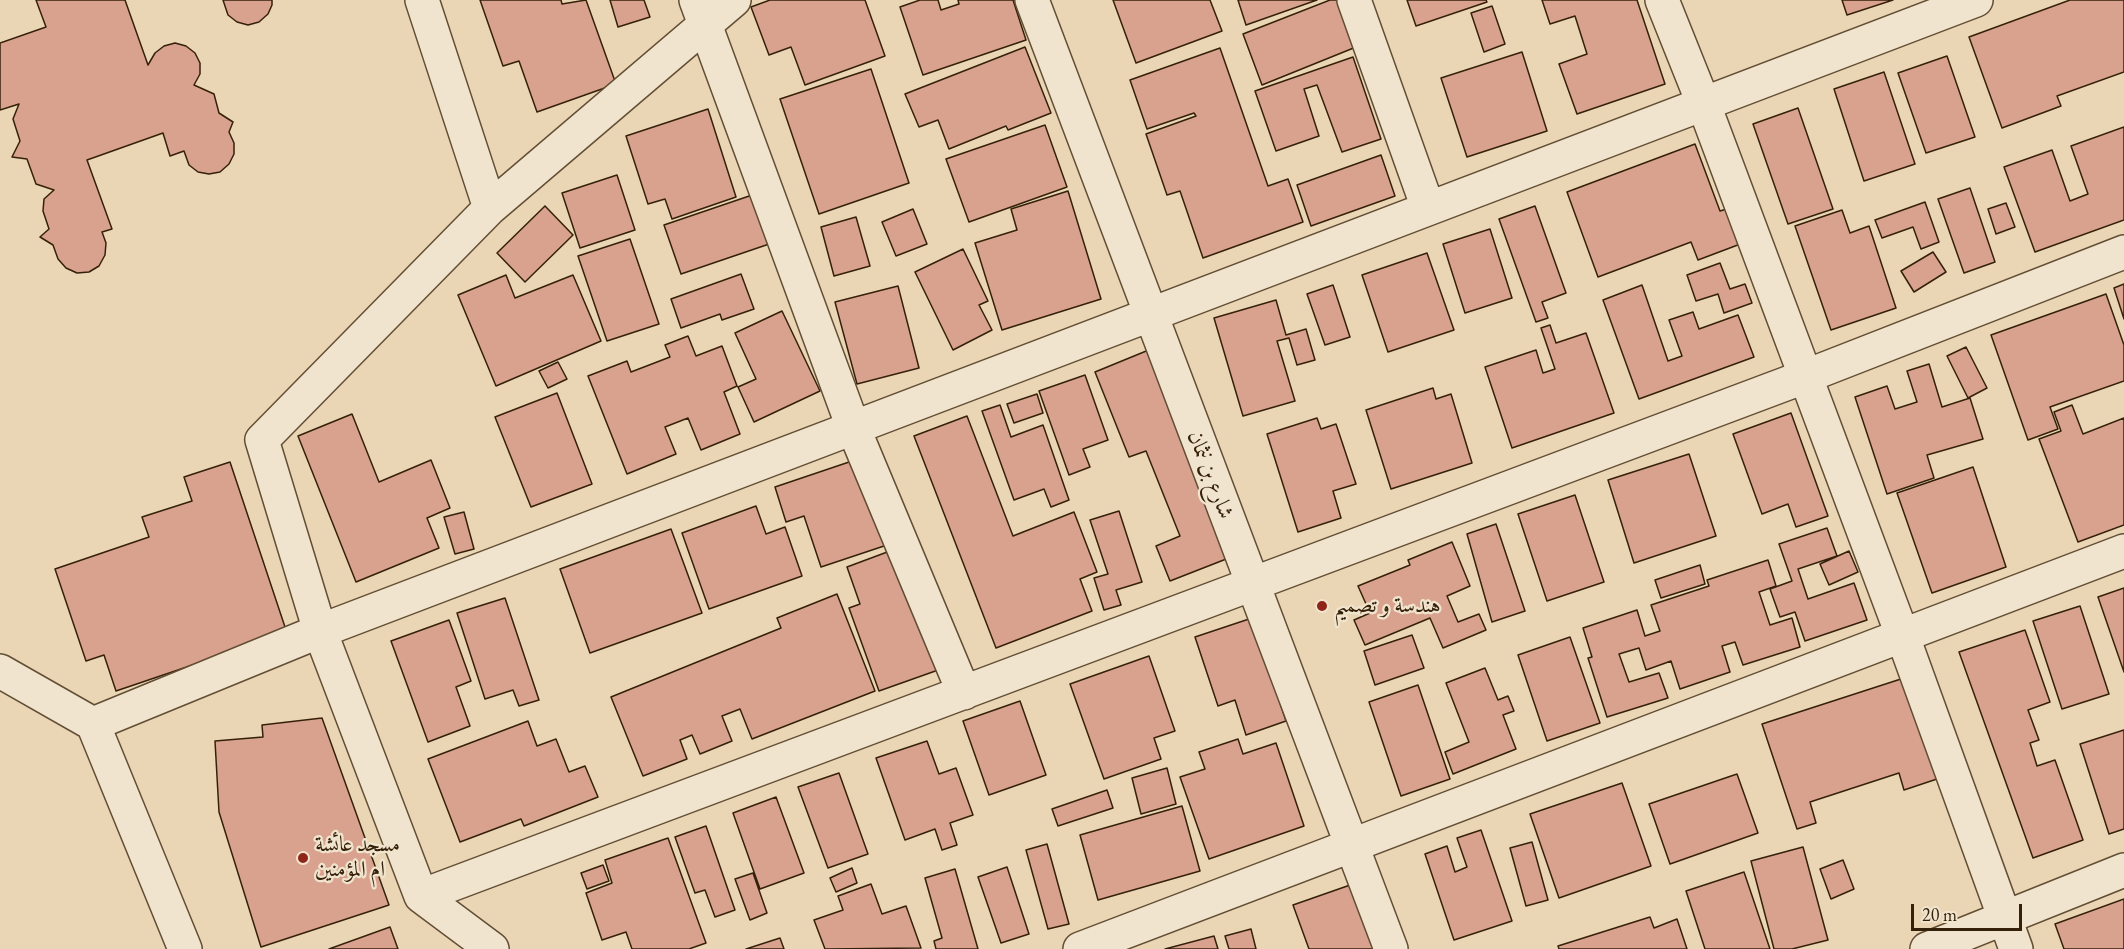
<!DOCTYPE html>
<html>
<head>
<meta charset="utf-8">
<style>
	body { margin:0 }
	#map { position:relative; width:2124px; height:949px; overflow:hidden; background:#ead5b4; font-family:"EB Garamond",serif }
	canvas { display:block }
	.scale { position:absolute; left:1911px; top:904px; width:111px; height:27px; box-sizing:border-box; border:3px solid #35210a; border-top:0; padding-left:8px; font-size:18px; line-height:21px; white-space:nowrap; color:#35210a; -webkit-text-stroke:4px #f1e4ce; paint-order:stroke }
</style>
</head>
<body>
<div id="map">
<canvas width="2124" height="949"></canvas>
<div class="scale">20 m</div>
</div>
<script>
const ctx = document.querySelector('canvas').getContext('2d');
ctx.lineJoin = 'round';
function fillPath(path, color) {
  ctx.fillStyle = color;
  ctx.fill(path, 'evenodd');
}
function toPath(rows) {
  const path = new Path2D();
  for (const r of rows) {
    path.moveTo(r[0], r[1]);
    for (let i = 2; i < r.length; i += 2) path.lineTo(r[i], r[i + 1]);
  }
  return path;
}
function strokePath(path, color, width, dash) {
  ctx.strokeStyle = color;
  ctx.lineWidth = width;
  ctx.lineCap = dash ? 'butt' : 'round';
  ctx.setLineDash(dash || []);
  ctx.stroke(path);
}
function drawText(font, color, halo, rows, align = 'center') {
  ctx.font = font + ' "EB Garamond",Amiri,serif';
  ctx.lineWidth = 4.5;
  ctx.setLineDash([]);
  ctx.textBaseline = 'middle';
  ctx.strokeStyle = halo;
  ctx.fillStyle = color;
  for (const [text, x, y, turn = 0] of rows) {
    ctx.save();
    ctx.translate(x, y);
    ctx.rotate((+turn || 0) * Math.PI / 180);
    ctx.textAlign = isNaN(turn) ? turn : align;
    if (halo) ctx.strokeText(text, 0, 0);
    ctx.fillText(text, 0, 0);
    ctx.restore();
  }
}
const building = toPath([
	[36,0,125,0,148,65,155,53,164,46,175,43,186,46,195,53,200,63,200,74,194,85,214,94,219,113,233,122,229,132,234,143,234,154,229,164,220,172,209,174,198,172,189,165,184,151,170,156,163,133,87,160,112,229,102,232,106,243,105,255,99,266,89,272,77,273,66,268,58,259,53,245,40,237,49,229,43,211,44,199,54,190,36,184,27,159,12,157,20,141,13,119,19,104,0,110,0,43,46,27,36,0],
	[223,0,272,0,272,5,268,14,259,22,248,25,237,22,228,15,223,0],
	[480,0,561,0,562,4,586,0,616,84,537,112,519,61,503,66,480,0],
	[610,0,644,0,650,17,618,27,610,0],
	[770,0,865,0,885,56,805,85,791,47,769,55,751,7,770,0],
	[920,0,938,0,941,10,959,4,958,0,1013,0,1026,40,923,75,900,7,920,0],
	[1113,0,1210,0,1222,31,1136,63,1113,0],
	[1238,0,1317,0,1246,25,1238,0],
	[1330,0,1344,0,1361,45,1262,85,1243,34,1330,0],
	[1407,0,1486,0,1487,2,1416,26,1407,0],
	[1542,0,1637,0,1665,84,1577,114,1559,64,1587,54,1575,16,1550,24,1542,0],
	[1842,0,1893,0,1847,15,1842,0],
	[2070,0,2124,0,2124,72,2057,96,2061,106,2002,128,1969,37,2070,0],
	[1492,6,1505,44,1484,52,1471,13,1492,6],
	[1025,47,1051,113,1008,130,1006,126,949,149,938,120,919,127,905,94,1025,47],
	[1220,48,1268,186,1288,179,1303,222,1203,258,1180,191,1167,195,1146,134,1196,116,1194,113,1147,129,1130,80,1220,48],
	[1522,52,1547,131,1467,157,1441,78,1522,52],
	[1947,56,1975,137,1926,153,1898,73,1947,56],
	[1353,57,1381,139,1342,152,1317,85,1304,89,1319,136,1276,151,1255,91,1353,57],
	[871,69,909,183,819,214,780,99,871,69],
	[1884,72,1915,164,1864,181,1834,89,1884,72],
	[1798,108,1833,209,1788,224,1753,124,1798,108],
	[708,109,736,197,672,219,665,199,648,204,626,136,708,109],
	[1045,125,1067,187,969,222,946,159,1045,125],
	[2124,127,2124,220,2035,252,2004,167,2052,150,2070,201,2088,194,2071,146,2124,127],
	[1695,144,1720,211,1730,208,1743,243,1698,260,1691,242,1598,277,1567,192,1695,144],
	[1381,155,1395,196,1311,226,1297,185,1381,155],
	[617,175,635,230,580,248,562,193,617,175],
	[1970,188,1995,262,1964,273,1938,199,1970,188],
	[1068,191,1101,299,1002,330,975,243,1017,230,1011,209,1068,191],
	[761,192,778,241,681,274,664,225,761,192],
	[1925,202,1939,242,1921,249,1913,227,1882,238,1875,220,1925,202],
	[2006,203,2015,227,1996,234,1988,209,2006,203],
	[545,206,573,235,525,282,497,253,545,206],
	[1535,206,1566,293,1542,302,1548,318,1536,322,1499,219,1535,206],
	[913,209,927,244,896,256,882,222,913,209],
	[1842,210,1850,233,1869,226,1896,308,1831,330,1795,226,1842,210],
	[856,217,870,266,834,276,821,227,856,217],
	[1490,229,1512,298,1465,313,1443,244,1490,229],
	[630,239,659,324,607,341,578,256,630,239],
	[963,249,988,301,979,305,992,330,953,350,915,272,963,249],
	[1933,252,1946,272,1914,292,1901,271,1933,252],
	[1427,253,1454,330,1388,352,1362,275,1427,253],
	[1720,263,1730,289,1745,284,1752,303,1724,313,1718,294,1696,301,1687,275,1720,263],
	[741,274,754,309,722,320,720,314,681,328,671,299,741,274],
	[506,275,515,298,573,275,601,341,496,386,458,295,506,275],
	[2124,284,2124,319,2114,288,2124,284],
	[1333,285,1350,337,1325,345,1307,294,1333,285],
	[1642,285,1668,361,1682,356,1669,320,1693,312,1699,329,1738,315,1754,357,1639,399,1603,300,1642,285],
	[898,286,919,368,857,384,835,302,898,286],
	[2106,294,2124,345,2124,381,2050,407,2058,429,2028,440,1991,335,2106,294],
	[1276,300,1286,335,1306,329,1315,360,1297,365,1289,338,1277,341,1295,401,1243,416,1214,318,1276,300],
	[782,311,820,391,754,422,738,387,756,379,735,333,782,311],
	[1550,325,1556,343,1586,333,1614,413,1512,448,1485,367,1536,350,1543,373,1555,369,1541,328,1550,325],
	[688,336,696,356,722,346,737,386,724,392,740,434,701,450,688,418,665,427,676,454,627,474,588,376,627,361,631,372,670,357,665,345,688,336],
	[1156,347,1239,554,1170,581,1156,546,1180,536,1146,451,1129,457,1095,372,1156,347],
	[1966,347,1987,388,1968,398,1947,356,1966,347],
	[558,362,567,379,548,388,539,371,558,362],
	[1929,364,1942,407,1970,398,1983,439,1927,455,1934,478,1887,494,1855,397,1887,386,1895,409,1917,402,1907,371,1929,364],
	[1085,375,1108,440,1083,449,1090,467,1069,475,1039,391,1085,375],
	[1433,388,1436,399,1451,394,1472,463,1391,489,1366,410,1433,388],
	[557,393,592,484,531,507,495,417,557,393],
	[1037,394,1043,413,1014,423,1007,404,1037,394],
	[1000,405,1011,437,1043,425,1069,500,1051,507,1044,489,1014,500,982,411,1000,405],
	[2072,405,2083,434,2124,418,2124,525,2078,542,2039,439,2061,431,2054,412,2072,405],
	[1791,413,1828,516,1796,527,1788,504,1762,514,1733,434,1791,413],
	[352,414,379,482,431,460,450,508,427,518,439,548,356,582,298,436,352,414],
	[967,416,1013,536,1074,512,1097,572,1080,579,1092,611,996,648,914,436,967,416],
	[1317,418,1321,429,1336,424,1356,484,1333,491,1341,518,1298,532,1267,434,1317,418],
	[1689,454,1716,536,1634,563,1608,480,1689,454],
	[858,459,887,545,821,567,804,516,786,522,775,487,858,459],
	[230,462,287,633,116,691,104,655,86,661,55,569,149,537,142,517,192,501,184,477,230,462],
	[1973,467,2006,567,1932,593,1897,493,1973,467],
	[1575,495,1604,582,1547,601,1518,514,1575,495],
	[756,506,766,534,785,527,802,576,709,609,682,533,756,506],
	[1119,511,1142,582,1116,590,1121,605,1104,610,1094,578,1108,574,1090,520,1119,511],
	[464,512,474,549,455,554,444,517,464,512],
	[1496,524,1525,611,1492,622,1467,534,1496,524],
	[1827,528,1837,556,1798,569,1808,599,1854,583,1867,620,1805,641,1795,612,1780,617,1770,589,1792,581,1779,544,1827,528],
	[671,529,702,613,590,653,560,569,671,529],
	[1452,542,1470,586,1447,596,1458,622,1479,614,1486,630,1443,648,1430,618,1365,645,1354,620,1370,613,1358,586,1410,565,1408,560,1452,542],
	[898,548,941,669,879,691,849,608,860,604,847,567,898,548],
	[1849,551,1858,572,1829,585,1820,564,1849,551],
	[1768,560,1776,586,1759,592,1770,625,1792,618,1800,647,1743,665,1735,642,1722,646,1730,672,1680,689,1671,661,1646,670,1639,648,1619,654,1629,682,1659,673,1668,698,1607,717,1588,658,1592,657,1583,628,1637,610,1645,636,1660,631,1651,605,1709,586,1707,580,1768,560],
	[1700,565,1705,584,1661,598,1655,580,1700,565],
	[2124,588,2124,672,2098,597,2124,588],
	[837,594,875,691,752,739,740,709,722,716,732,741,700,754,692,735,680,740,687,759,643,776,611,697,781,628,777,618,837,594],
	[505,598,539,700,519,706,513,690,485,699,457,613,505,598],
	[2080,606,2109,694,2062,709,2033,621,2080,606],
	[1252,618,1286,721,1246,735,1235,700,1218,706,1195,637,1252,618],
	[449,620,471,681,456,687,470,726,428,742,391,641,449,620],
	[2025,630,2050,702,2028,710,2039,740,2030,743,2037,766,2055,760,2083,840,2033,858,1959,652,2025,630],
	[1412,635,1424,668,1375,685,1364,651,1412,635],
	[1570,637,1600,723,1547,741,1518,655,1570,637],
	[1149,656,1175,731,1154,738,1161,759,1104,779,1070,684,1149,656],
	[1485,668,1498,700,1508,696,1514,711,1503,715,1516,749,1453,774,1445,752,1469,742,1446,683,1485,668],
	[1904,678,1937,779,1904,790,1899,773,1810,802,1816,823,1797,829,1762,724,1904,678],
	[1418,685,1450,779,1401,796,1369,702,1418,685],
	[1020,701,1046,775,989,795,963,721,1020,701],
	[322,718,389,905,261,947,219,812,215,741,263,737,262,725,322,718],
	[528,721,537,746,556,739,569,772,585,766,598,797,524,826,521,819,460,842,428,759,528,721],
	[2124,730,2124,829,2109,834,2080,744,2124,730],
	[1238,739,1243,754,1276,743,1304,826,1209,859,1180,777,1205,769,1199,752,1238,739],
	[927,741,939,774,956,768,973,815,950,823,957,845,942,850,935,829,905,840,876,758,927,741],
	[1167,768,1176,804,1141,814,1132,778,1167,768],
	[839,773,868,854,828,868,798,787,839,773],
	[1737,774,1758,833,1670,864,1649,804,1737,774],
	[1622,783,1651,866,1559,898,1530,814,1622,783],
	[1107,790,1113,808,1058,826,1052,809,1107,790],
	[776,797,804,873,760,889,733,813,776,797],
	[1182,806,1200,871,1098,900,1080,835,1182,806],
	[706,826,735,910,715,917,705,890,695,893,675,837,706,826],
	[1481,830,1512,921,1454,940,1425,854,1447,846,1455,872,1467,867,1457,838,1481,830],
	[668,838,706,943,689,949,632,949,626,932,602,940,586,893,612,883,605,860,668,838],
	[1532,842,1548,900,1526,906,1510,848,1532,842],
	[1047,844,1069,924,1048,929,1026,850,1047,844],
	[1803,847,1828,940,1792,949,1774,949,1751,861,1803,847],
	[1843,860,1854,889,1831,899,1820,869,1843,860],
	[603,865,609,881,587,889,581,873,603,865],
	[1007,867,1029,934,1001,943,978,877,1007,867],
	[852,868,857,883,836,892,830,878,852,868],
	[955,869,978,949,936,949,934,941,942,938,925,878,955,869],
	[1744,872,1770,949,1705,949,1686,891,1744,872],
	[753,873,767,913,750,920,735,879,753,873],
	[871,884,882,914,906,906,921,948,825,949,814,920,843,910,838,896,871,884],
	[1353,884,1376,949,1309,949,1293,905,1353,884],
	[2124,899,2124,949,2064,949,2055,924,2124,899],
	[1650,917,1654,928,1677,919,1687,949,1559,949,1558,946,1650,917],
	[390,927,398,949,329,949,390,927],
	[1251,929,1256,949,1229,949,1225,936,1251,929],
	[1214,936,1218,949,1165,949,1214,936],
	[780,938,784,949,746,949,780,938]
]);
fillPath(building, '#d9a28f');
strokePath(building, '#35210a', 1.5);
const minor = toPath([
	[422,0,490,208],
	[696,0,853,427,964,693],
	[1032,0,1391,949],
	[1354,0,1428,208],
	[1662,0,1704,105,1903,637,2016,949],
	[0,671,93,724,185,949],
	[93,724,320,631,1976,0],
	[421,896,1804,377,2124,252],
	[492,949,421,896,320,631,262,440,490,208,734,0],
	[1080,949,2124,551],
	[1927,949,2124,870]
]);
strokePath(minor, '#624e34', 36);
strokePath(minor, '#f1e4ce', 33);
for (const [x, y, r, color] of [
	[1322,606,6,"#8f2418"],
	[303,858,6,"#8f2418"]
]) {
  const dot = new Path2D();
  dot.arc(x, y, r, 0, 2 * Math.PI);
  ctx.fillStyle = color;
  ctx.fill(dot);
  strokePath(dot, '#f1e4ce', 2);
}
drawText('22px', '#35210a', '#f1e4ce', [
	["شارع بن نثمان",1210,475,69]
]);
drawText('22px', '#35210a', '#f1e4ce', [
	["هندسة و تصميم",1334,606],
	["مسجد عائشة",315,845],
	["ام المؤمنين",315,870]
], 'left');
</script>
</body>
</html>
